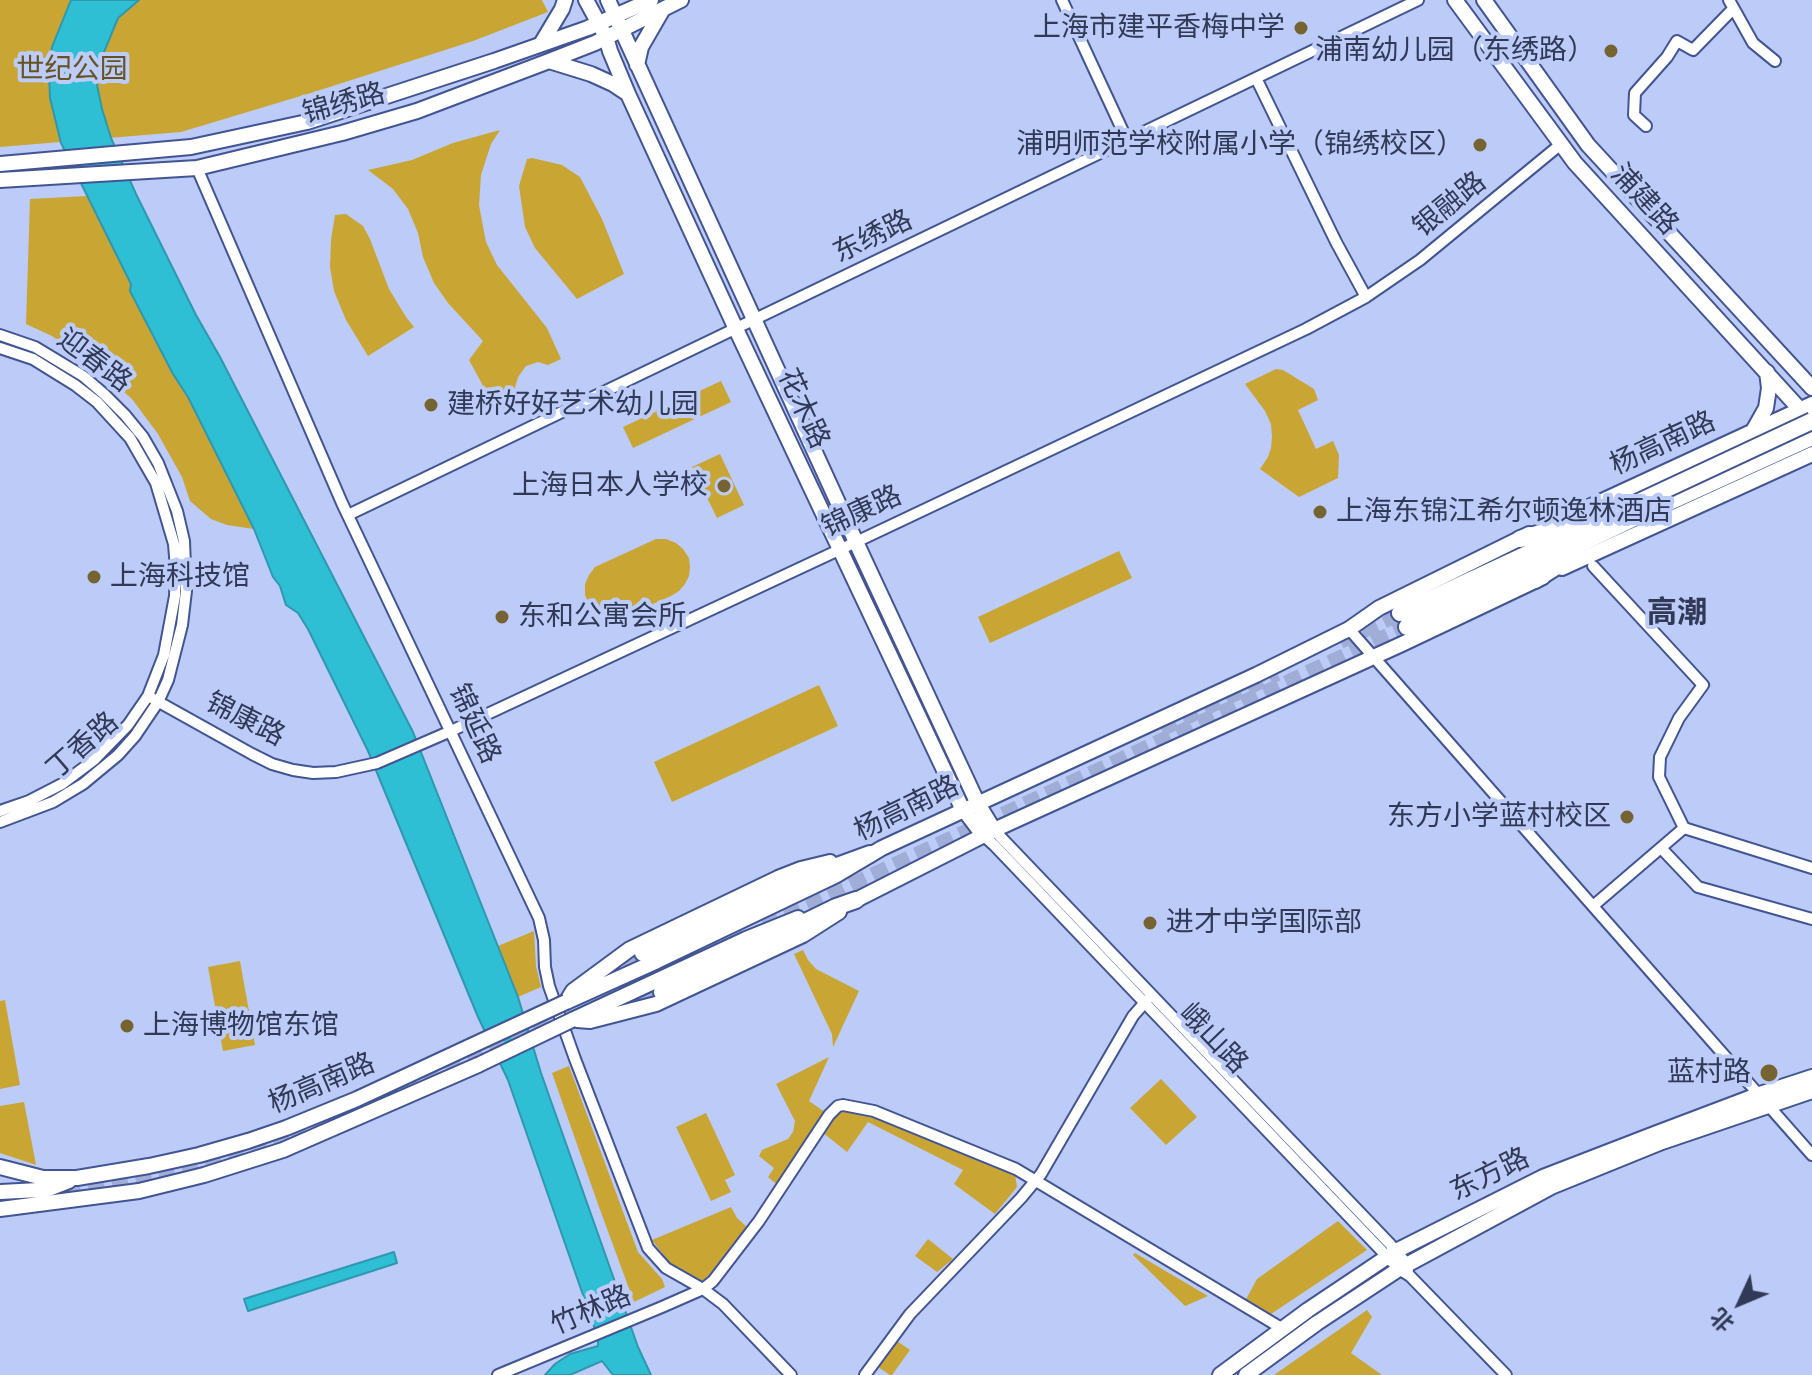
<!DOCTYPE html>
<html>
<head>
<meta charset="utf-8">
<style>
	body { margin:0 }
	#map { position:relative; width:1812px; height:1375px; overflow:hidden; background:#bccbf7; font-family:"Fira Sans","Noto Sans SC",sans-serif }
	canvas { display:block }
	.north { position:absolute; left:1700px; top:1263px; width:80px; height:80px; -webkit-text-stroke:6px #bccbf7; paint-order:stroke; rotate:226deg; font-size:22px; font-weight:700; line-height:32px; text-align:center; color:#303956 }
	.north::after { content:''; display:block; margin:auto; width:28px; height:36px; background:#303956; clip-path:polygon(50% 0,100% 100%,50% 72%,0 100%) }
</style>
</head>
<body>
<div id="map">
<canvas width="1812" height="1375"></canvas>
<div class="north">北</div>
</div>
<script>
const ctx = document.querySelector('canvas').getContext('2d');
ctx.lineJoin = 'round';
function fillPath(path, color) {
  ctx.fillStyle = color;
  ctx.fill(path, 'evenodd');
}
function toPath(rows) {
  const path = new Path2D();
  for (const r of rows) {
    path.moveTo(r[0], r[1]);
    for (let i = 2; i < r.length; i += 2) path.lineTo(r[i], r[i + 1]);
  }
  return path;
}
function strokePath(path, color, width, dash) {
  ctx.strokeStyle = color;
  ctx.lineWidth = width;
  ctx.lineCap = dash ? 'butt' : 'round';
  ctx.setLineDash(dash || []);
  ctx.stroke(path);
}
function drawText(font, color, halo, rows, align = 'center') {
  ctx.font = font + ' "Fira Sans","Noto Sans SC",sans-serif';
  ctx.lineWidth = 8;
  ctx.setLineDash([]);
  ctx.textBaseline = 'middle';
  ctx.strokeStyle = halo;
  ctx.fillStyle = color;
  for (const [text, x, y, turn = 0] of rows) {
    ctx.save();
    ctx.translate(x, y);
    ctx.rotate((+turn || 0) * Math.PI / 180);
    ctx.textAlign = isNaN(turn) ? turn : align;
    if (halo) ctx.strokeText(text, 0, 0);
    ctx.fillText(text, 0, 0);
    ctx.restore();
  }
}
fillPath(toPath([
	[0,0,542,0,548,12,473,41,314,92,181,132,0,147],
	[500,130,491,144,481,175,479,205,486,242,497,265,547,328,561,359,548,365,538,362,526,366,518,377,514,391,493,404,469,360,483,341,448,303,434,283,423,257,418,233,408,209,393,189,368,170,412,160,453,143],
	[532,158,562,165,580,177,602,219,624,274,577,299,535,248,525,227,519,186,527,159],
	[87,196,131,284,130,291,173,374,188,397,254,529,227,525,211,519,190,501,182,477,158,434,132,399,99,370,52,336,26,324,30,199],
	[346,214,363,226,370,239,389,289,406,317,414,327,368,356,346,320,334,291,330,267,331,240,335,215],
	[1276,369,1283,370,1314,389,1318,400,1298,410,1316,449,1333,441,1339,455,1338,478,1299,497,1260,469,1268,457,1271,448,1272,437,1271,424,1265,411,1245,384],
	[721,381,731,402,633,448,623,427],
	[720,454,744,505,717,518,692,467],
	[656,539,666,539,676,543,683,549,689,558,690,567,689,576,685,584,679,591,671,596,621,618,611,619,602,616,595,611,589,604,585,595,585,584,589,575,595,567],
	[1119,551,1132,578,990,643,978,617],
	[819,685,838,726,672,802,654,762],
	[534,931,536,966,541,987,518,997,498,946],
	[803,950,808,960,816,969,859,991,833,1047,832,1034,794,954],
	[240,961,255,1045,223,1051,208,967],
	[5,1000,20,1085,0,1089,0,1001],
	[829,1057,809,1101,829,1115,781,1188,768,1177,774,1168,759,1156,762,1150,788,1139,793,1132,795,1121,776,1084],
	[569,1066,638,1252,662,1279,665,1287,634,1302,599,1207,552,1073],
	[1161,1079,1197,1117,1166,1145,1130,1108],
	[24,1102,36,1165,0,1153,0,1106],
	[850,1108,883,1119,1015,1174,1017,1187,995,1214,954,1184,963,1170,868,1122,847,1152,822,1132,836,1112],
	[706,1113,735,1175,725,1180,731,1192,711,1201,676,1127],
	[731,1207,737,1218,748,1228,717,1269,702,1281,669,1262,652,1240],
	[1338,1221,1367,1250,1265,1318,1243,1305,1257,1279],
	[928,1239,953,1259,937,1272,915,1256],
	[1135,1253,1208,1296,1185,1306,1133,1255],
	[1367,1310,1372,1317,1351,1353,1382,1375,1274,1375],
	[897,1341,910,1350,892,1375,890,1375,878,1367]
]), '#c9a534');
const water = toPath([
	[71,0,139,0,118,18,102,57,97,85,102,109,111,138,136,194,196,315,220,357,413,732,518,997,541,1073,638,1347,651,1375,613,1375,602,1361,570,1375,545,1375,555,1364,570,1354,598,1346,598,1338,508,1080,478,1017,368,751,308,629,298,613,286,605,280,586,273,577,254,529,188,397,173,374,130,291,131,284,61,143,50,98,49,70,52,47,71,0],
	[394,1252,397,1263,248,1311,244,1299,394,1252]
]);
fillPath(water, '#2ebfd5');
strokePath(water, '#2f97af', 2);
strokePath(toPath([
	[1340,641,1400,613],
	[1161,729,1277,673],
	[764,926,1407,627],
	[605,981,643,953],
	[615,1003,662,992],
	[403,1090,564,1016],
	[291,1135,363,1106,410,1085],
	[65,1194,154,1180,175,1175,231,1159,302,1135]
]), '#a0aed7', 16, [16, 8]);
const minor = toPath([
	[1062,0,1127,140],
	[1729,0,1753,43,1775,61],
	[1646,126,1634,115,1635,93,1667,57,1677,41,1693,50,1733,9],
	[197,168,342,503,539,918,544,940,545,967,549,986,575,1059,648,1248,666,1268,703,1289,723,1304,791,1375],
	[1366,297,1420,260,1561,144],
	[0,335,35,347,83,376,104,394,125,415,143,437,158,463,177,511,184,541,186,591,182,625,168,680,158,702,135,736,118,755,83,784,53,802,0,822],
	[0,348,33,359,75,385,97,402,130,438,156,483,174,544,176,569,175,596,164,655,148,696,128,725,94,760,62,784,29,801,0,811],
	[348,515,1418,0],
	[1593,566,1703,685,1679,718,1660,757,1659,777,1684,828,1812,868],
	[1349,629,1812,1155],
	[148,696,252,754,272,764,293,770,313,773,336,772,377,763,451,731,856,542,1306,329,1366,297,1336,242,1256,78],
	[994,830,1390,1244,1407,1264,1408,1270],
	[983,835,994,845,1399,1269,1410,1276,1506,1375],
	[1661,848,1698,887,1812,919],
	[1593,906,1684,828],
	[498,1375,662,1307,703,1289,713,1281,759,1221,829,1115,838,1106,843,1105,874,1111,1016,1169,1283,1329],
	[865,1375,910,1314,1021,1198,1041,1174,1133,1016,1147,1000]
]);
const major = toPath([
	[586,0,606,37,610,51,628,94,736,329,961,806,983,835],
	[608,0,856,542,978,804,994,830],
	[1455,0,1575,163,1806,416],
	[1484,0,1588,145,1812,388],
	[541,44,562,9,565,0],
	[549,61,591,74,613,84,628,94],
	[637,65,641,47,663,9],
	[0,164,191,147,307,122,494,61,588,28,651,0],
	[0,180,197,168,342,133,417,111,549,61,595,43,681,0],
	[1753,431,1766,408,1769,388,1767,372],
	[1548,526,1812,404],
	[1562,568,1812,454],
	[848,902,856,900,994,830,1402,644,1543,577],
	[568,999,573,991,630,949,778,878,801,869,830,862],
	[566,1002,657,961,835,876,882,848,1256,675,1349,629,1379,608,1529,534],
	[572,1020,746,939,798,918],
	[577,1020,590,1021,656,1004,803,935,839,912],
	[0,1167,43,1178,77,1178,149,1166,199,1155,248,1141,286,1128,357,1099,471,1046],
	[0,1192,39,1190,51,1188,69,1181],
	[0,1209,139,1191,204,1175,283,1150,478,1065],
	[1220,1375,1308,1310,1396,1251,1543,1177,1657,1133,1760,1094,1812,1077],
	[1246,1375,1317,1323,1399,1269,1551,1187,1662,1142,1812,1091]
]);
const highway = toPath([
	[1520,539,1575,523],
	[1535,580,1570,558],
	[1400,613,1626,508],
	[1407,627,1632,519,1812,437],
	[643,953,818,873,870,854],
	[662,992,836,907,856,900]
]);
strokePath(minor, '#425494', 14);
strokePath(major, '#425494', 18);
strokePath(highway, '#425494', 20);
strokePath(minor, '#fff', 10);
strokePath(major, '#fff', 14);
strokePath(highway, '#fff', 16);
const majorBridge = toPath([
	[471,1046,566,1002],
	[478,1065,572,1020]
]);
const highwayBridge = toPath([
	[1626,508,1812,421]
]);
strokePath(majorBridge, '#425494', 18, []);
strokePath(highwayBridge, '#425494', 20, []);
strokePath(majorBridge, '#fff', 14);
strokePath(highwayBridge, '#fff', 16);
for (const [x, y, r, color] of [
	[1301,28,8,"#756432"],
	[1611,51,8,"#756432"],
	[1480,145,8,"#756432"],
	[431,405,8,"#756432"],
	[724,486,8,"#756432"],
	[1320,512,8,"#756432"],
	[94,577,8,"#756432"],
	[502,617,8,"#756432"],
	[1627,817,8,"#756432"],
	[1150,923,8,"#756432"],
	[127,1026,8,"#756432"],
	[1769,1073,10,"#756432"]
]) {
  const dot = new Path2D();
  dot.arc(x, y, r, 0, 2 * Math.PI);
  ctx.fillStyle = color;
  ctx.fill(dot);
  strokePath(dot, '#bccbf7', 3);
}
drawText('28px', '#303956', '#bccbf7', [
	["上海市建平香梅中学",1285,28],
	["浦南幼儿园（东绣路）",1595,51],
	["浦明师范学校附属小学（锦绣校区）",1464,145],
	["建桥好好艺术幼儿园",447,405,"left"],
	["上海日本人学校",708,486],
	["上海东锦江希尔顿逸林酒店",1336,512,"left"],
	["上海科技馆",110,577,"left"],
	["东和公寓会所",518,617,"left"],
	["东方小学蓝村校区",1611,817],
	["进才中学国际部",1166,923,"left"],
	["上海博物馆东馆",143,1026,"left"],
	["蓝村路",1751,1073]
], 'right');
drawText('28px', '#655422', '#bccbf7', [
	["世纪公园",72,70]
]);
drawText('28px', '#303956', '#bccbf7', [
	["锦绣路",344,104,-15],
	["浦建路",1644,200,47],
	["银融路",1450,205,-39],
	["东绣路",873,237,-26],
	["迎春路",94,361,37],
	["花木路",803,409,65],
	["杨高南路",1663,444,-25],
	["锦康路",862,512,-25],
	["锦康路",245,720,27],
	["锦延路",474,724,65],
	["丁香路",83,746,-41],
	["杨高南路",907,809,-26],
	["峨山路",1213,1039,46],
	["杨高南路",322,1084,-23],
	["东方路",1490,1175,-26],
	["竹林路",591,1311,-23]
]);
drawText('bold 30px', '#303956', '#bccbf7', [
	["高潮",1677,614]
]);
</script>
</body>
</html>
